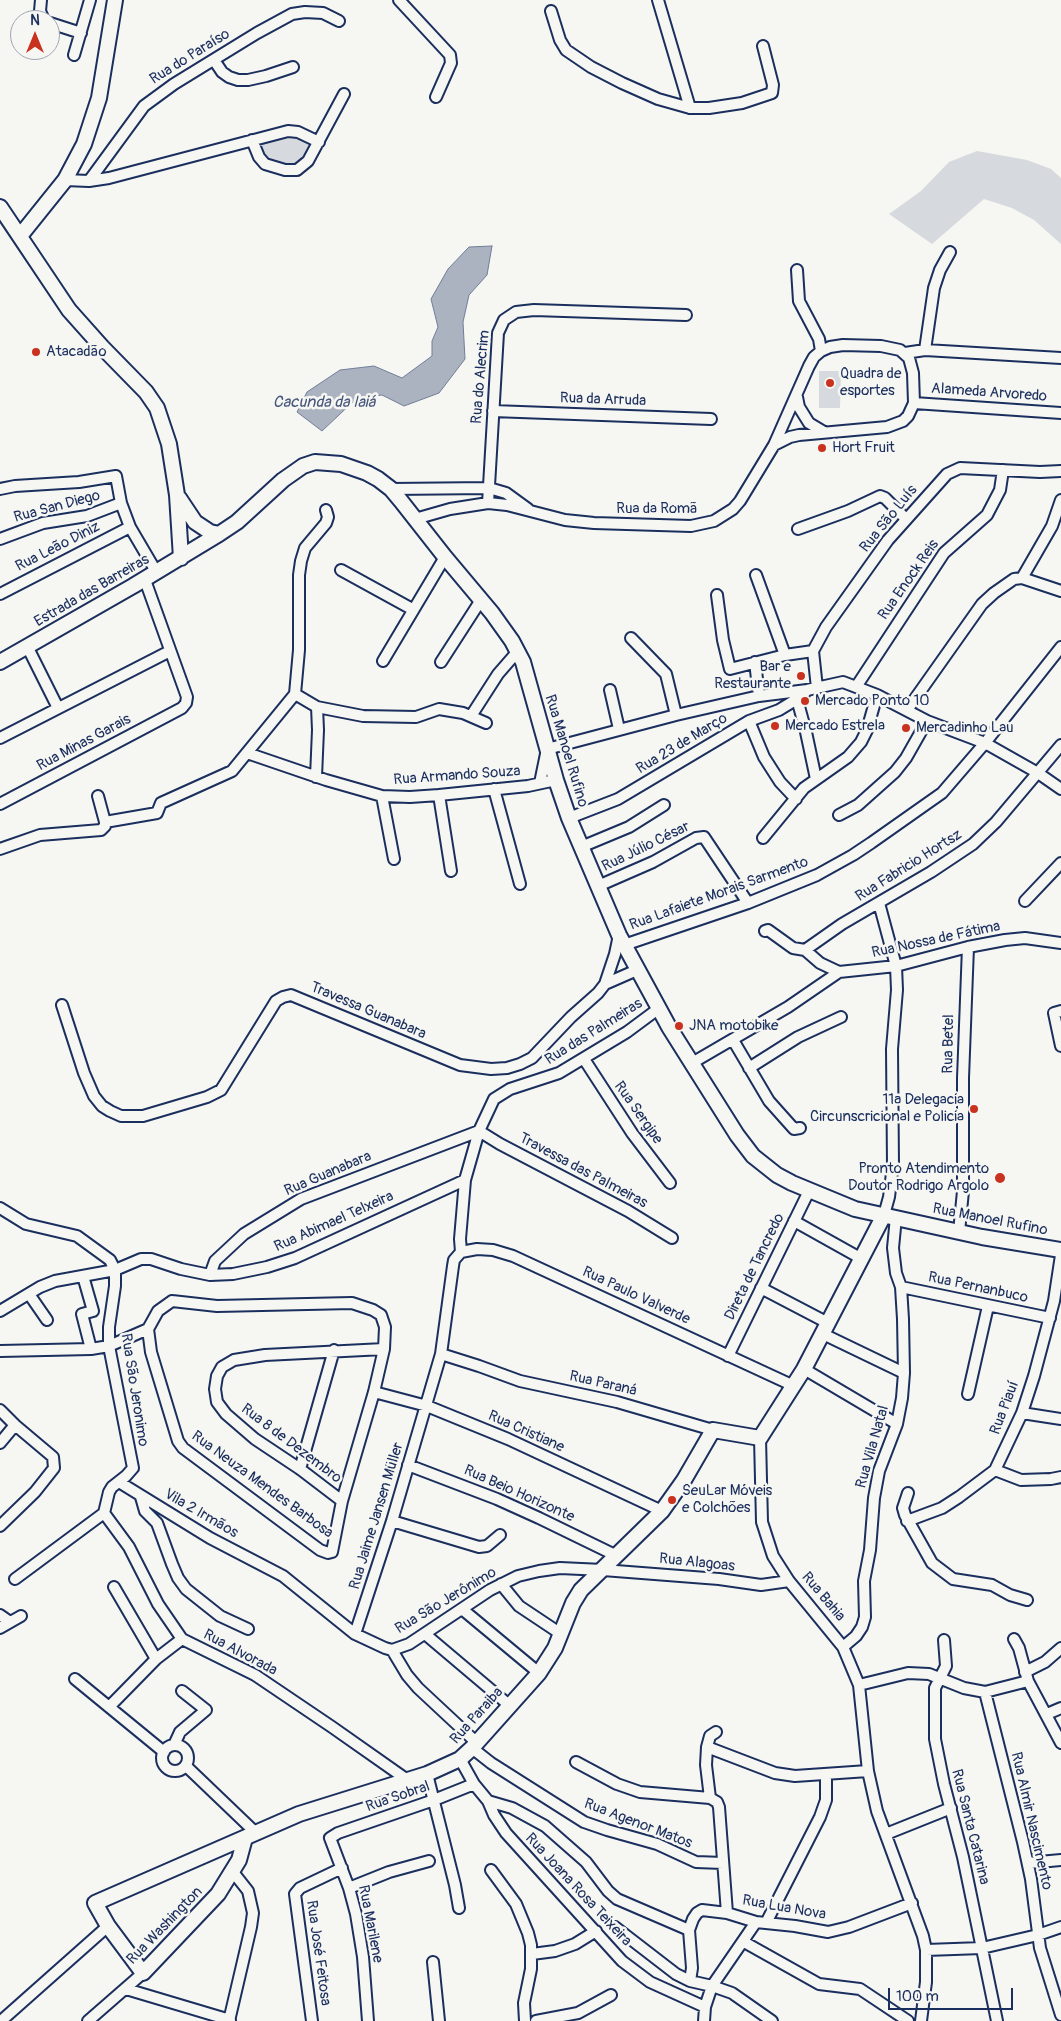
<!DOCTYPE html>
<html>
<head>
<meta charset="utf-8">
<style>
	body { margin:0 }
	#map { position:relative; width:1061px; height:2021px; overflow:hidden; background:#f6f6f2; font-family:Pangolin,sans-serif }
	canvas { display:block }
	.north { position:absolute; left:10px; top:10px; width:50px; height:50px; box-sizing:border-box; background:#f6f6f2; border:1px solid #9ea6b7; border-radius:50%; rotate:0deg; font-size:14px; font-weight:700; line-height:20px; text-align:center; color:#1b2f5e }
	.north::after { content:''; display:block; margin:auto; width:18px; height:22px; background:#c8321e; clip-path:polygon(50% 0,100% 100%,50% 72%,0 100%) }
	.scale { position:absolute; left:888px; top:1988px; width:125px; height:22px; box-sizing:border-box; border:2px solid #1b2f5e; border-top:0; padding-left:6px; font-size:15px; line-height:18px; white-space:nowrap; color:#1b2f5e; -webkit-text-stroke:4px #f6f6f2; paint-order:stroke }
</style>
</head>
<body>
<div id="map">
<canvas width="1061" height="2021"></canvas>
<div class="north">N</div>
<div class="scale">100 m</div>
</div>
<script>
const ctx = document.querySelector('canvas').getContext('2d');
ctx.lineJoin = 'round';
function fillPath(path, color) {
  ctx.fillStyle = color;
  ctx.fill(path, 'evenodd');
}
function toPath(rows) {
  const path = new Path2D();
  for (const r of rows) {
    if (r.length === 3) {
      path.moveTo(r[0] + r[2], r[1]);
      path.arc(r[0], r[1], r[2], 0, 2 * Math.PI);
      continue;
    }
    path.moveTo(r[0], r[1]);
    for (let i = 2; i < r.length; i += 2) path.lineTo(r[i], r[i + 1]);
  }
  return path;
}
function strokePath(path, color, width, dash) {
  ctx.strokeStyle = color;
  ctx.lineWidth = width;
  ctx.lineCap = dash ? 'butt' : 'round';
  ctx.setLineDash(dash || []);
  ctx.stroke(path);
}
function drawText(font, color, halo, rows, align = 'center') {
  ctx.font = font + ' Pangolin,sans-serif';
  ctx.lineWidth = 5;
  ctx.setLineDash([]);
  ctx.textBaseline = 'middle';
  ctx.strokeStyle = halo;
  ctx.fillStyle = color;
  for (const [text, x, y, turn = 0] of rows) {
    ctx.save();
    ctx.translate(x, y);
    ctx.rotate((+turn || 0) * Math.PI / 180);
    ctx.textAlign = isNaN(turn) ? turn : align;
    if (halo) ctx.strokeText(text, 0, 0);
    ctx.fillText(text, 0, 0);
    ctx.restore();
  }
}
fillPath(toPath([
	[291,134,310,142,312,146,304,162,294,167,265,159,258,142],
	[977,151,1027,160,1051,169,1061,178,1061,244,1034,220,1012,208,984,199,932,244,889,214,921,191,949,162],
	[819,371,841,371,840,408,819,408]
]), '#d6d9dd');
const water = toPath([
	[492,246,487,275,469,295,463,322,465,359,439,393,404,406,382,395,357,398,322,431,297,412,307,392,340,370,374,366,402,378,432,356,432,341,438,327,431,299,448,269,469,247,492,246]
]);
fillPath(water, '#abb2c0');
strokePath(water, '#717e99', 1);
const street = toPath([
	[41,0,40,11,44,20],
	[399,0,450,55,451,63,436,97],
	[658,0,690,108],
	[551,11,560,40,566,50,591,67,622,83,658,99,690,108,709,108,742,103,772,93,773,85,763,46],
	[50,23,81,33],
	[74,55,90,0],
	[214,60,222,72,229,77,238,80,248,80,266,76,293,67],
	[252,140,259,157,265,164,285,170,297,170,308,161,344,94],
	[65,180,89,181,109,178,288,131,298,132,319,142],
	[89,181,144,106,174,84,257,33,292,14,305,12,323,13,339,21],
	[797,270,799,301,819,339,821,351],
	[925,350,934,288,940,270,950,252],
	[905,353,925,350,1061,358],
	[797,397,799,407,809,423,824,432],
	[914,403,1061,413],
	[493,411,711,419],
	[0,489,15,486,79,482,116,476,121,503,130,527,157,573],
	[391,489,489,488,506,493,528,509],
	[488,503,498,333,504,320,516,312,534,310,686,315],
	[415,519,450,509,488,503,507,505,565,520,594,523,691,526,714,521,733,509,740,501,774,445,809,366,814,357,821,351,830,347,843,345,881,346,900,350,909,358,913,373,914,403,908,416,903,421,887,427,799,435,790,437,774,445],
	[798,529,848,511,880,496,885,498,906,519],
	[0,539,43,523,87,516,121,503],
	[341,570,412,609],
	[756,575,785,655],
	[1022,578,1052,526,1061,500],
	[0,594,130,527],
	[717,595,723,640,730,669,785,655,813,651],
	[631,638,666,674,676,715],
	[27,646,58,708],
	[383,661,445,557],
	[441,662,481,600],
	[755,662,759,696],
	[856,687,944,553,987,515,1000,490,1003,470],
	[817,688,813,651,826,627,888,540,947,474,960,468,1040,472,1061,471],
	[610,690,619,729],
	[295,694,317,707,363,716,416,717,439,709,463,713,486,723],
	[797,699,806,732,816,779],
	[907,710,982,604,994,593,1014,579,1022,578,1061,591],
	[471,716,498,674,518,651],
	[749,721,764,757,771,768,780,782,796,799],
	[0,738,170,651],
	[247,753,326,780,382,796,410,797,439,795,528,786,556,780],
	[316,777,318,730,317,707],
	[540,783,547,749,676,715,759,696,807,690,843,682,877,695,927,721,985,743,1038,773,1061,789],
	[494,789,520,884],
	[439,795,451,871],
	[382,796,394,859],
	[0,804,182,708,186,703,187,697,145,580],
	[839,815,858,805,895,772,906,758,927,721],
	[569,818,618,799,749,721,779,710,802,696,807,690],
	[105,822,157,813,161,803,232,771,295,694,299,650,299,575,301,561,305,548,326,523,328,517,326,510],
	[763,838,804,788,848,757,861,742,867,730,877,695],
	[581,847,629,827,664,805],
	[0,849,40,835,101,830,105,826,105,822,98,796],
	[598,886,653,862,696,838,704,837,748,903],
	[1025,901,1061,863],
	[879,903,896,966,897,990,892,1049,893,1165,889,1197,884,1215],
	[765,931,768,930,793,948,805,950,820,963,839,972],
	[624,945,748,903,817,875,853,855,871,843,942,793,985,743,1061,647],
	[805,950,842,924,931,872,973,844,996,822,1061,745],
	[605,984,637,970],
	[62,1005,84,1073,94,1096,102,1106,110,1111,121,1116,143,1116,207,1097,221,1090,276,1001,283,997,291,995,460,1065,491,1069,507,1068,520,1064,532,1058,571,1017,598,993,605,984,615,954,619,935],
	[1061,1011,1054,1013,1061,1046],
	[733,1040,769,1101,794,1129,800,1128],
	[584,1059,632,1133,670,1183],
	[692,1063,788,1007,839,972,896,966,968,947,1005,940,1025,938,1061,943],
	[749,1068,798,1037,841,1017],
	[479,1131,500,1144,628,1211,672,1238],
	[0,1208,26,1224,77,1236,110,1260,115,1270,115,1286,109,1327,109,1346,133,1468,126,1476,112,1487,109,1492,104,1513,15,1579],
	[794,1221,862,1259],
	[959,1232,963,1191,963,1078,968,947],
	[461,1252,477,1249,493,1250,513,1256,794,1386],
	[461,1252,460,1239,465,1180,479,1131,494,1099,510,1089,559,1073,627,1032,658,1009],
	[210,1275,215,1261,244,1234,301,1199,479,1131],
	[83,1276,93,1311,82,1314,91,1349],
	[901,1287,1050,1318],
	[761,1288,828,1323],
	[29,1294,47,1320],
	[172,1301,217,1306,352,1303,373,1310,381,1315,385,1327,384,1349,374,1392,342,1501,332,1552,328,1553,320,1550,183,1448,178,1441,151,1352,148,1329,158,1311,172,1301],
	[0,1311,40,1287,55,1281,115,1270,141,1259,151,1259,181,1269,210,1275,233,1274,267,1267,295,1258,465,1180],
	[823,1334,904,1373],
	[0,1351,91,1349,109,1346,148,1329],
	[441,1354,479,1366,520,1381,617,1402,713,1430],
	[728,1356,809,1191],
	[804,1369,897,1424],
	[374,1392,427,1406,508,1439,662,1511],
	[968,1394,988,1306],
	[0,1410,15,1425,0,1443],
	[1022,1413,1061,1419],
	[760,1438,762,1522,773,1556,789,1581,843,1647,859,1685,868,1771,877,1811,923,1936,926,1950,926,1982,921,2021],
	[408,1465,497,1499,539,1518,615,1555],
	[300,1469,334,1350],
	[995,1470,1021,1480,1051,1479,1061,1477],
	[119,1482,210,1538,283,1576,355,1634,385,1648,392,1650,409,1644,490,1590,518,1576,539,1571,560,1568,603,1570,719,1579,761,1585,789,1581],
	[908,1493,903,1508,905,1515,932,1563,953,1579,992,1585,1010,1595,1027,1600],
	[141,1497,145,1511,157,1523,172,1564,178,1578,186,1589,220,1616,248,1629],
	[342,1501,300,1469,255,1439,226,1414,217,1402,215,1389,217,1376,222,1367,234,1360,265,1355,384,1349],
	[104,1513,129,1547,158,1604,182,1639,255,1675,332,1727,406,1779],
	[392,1521,479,1547,487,1546,500,1535],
	[907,1521,942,1508,959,1497,995,1470,1022,1413,1034,1376,1054,1301,1061,1255],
	[0,1526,35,1492,54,1468,53,1457,15,1425],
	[501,1584,519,1606,561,1634],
	[114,1587,156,1659],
	[462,1609,539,1673],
	[0,1615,10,1622],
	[0,1628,21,1616],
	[355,1634,392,1521,441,1354,453,1266,454,1260,461,1252],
	[425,1634,509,1705],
	[1014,1639,1019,1648,1028,1681,1061,1743],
	[944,1640,946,1666,935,1688,935,1739,944,1784,963,1857,997,2021],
	[843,1647,856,1636,862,1627,865,1617,864,1581,870,1550,874,1498,879,1471,897,1424,902,1398,904,1373,903,1319,901,1287,896,1273,893,1248,896,1217],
	[392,1650,407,1675,418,1688,477,1743],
	[1025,1672,1045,1662,1061,1648],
	[75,1679,164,1752],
	[859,1685,908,1673,929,1674,964,1688,985,1692,1028,1681],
	[985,1692,1023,1842,1031,1879,1040,1948,1061,2015],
	[109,1707,156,1659,182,1639],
	[1047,1714,1061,1708],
	[174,1745,180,1732,206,1710,182,1691],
	[175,1758,13],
	[707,1747,775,1773,795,1776,868,1771],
	[472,1748,491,1763,584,1822,607,1830,657,1844,696,1862,723,1863],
	[460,1759,474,1784,488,1801,494,1815,506,1833,622,1961,650,1982,705,2007],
	[576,1762,617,1784,640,1792,710,1798,717,1802,719,1807,727,1913],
	[186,1766,256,1833],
	[427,1774,455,1885,459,1908],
	[710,1798,706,1765,707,1747,710,1736,716,1732],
	[488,1801,512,1808,545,1826,586,1862,608,1891,617,1899,689,1930],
	[886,1834,951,1808],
	[1028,1863,1061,1860],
	[491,1870,516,1904,528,1933,531,1945,531,1969,524,2003,525,2021],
	[349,1888,389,1872,429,1861],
	[766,1923,820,1817,826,1800,826,1775],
	[615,1927,676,1974,690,1981,712,1986,732,1993,772,2021],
	[744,1942,819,1984,860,1989,908,2021],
	[926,1950,982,1948,1038,1935,1061,1927],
	[532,1954,555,1951,575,1944,596,1931],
	[433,1962,439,2021],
	[690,1981,692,1968,689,1930,693,1919,697,1913,702,1910,727,1913,756,1922,795,1926,828,1932,849,1927,912,1903],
	[126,1989,230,2020],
	[1,2021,108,1926],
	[88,2021,143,1973],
	[229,2021,251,1927,253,1913,248,1891,233,1872],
	[312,2021,295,1894,300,1888,342,1868],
	[368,2021,363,1957,356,1914,349,1888,330,1838,338,1833,434,1800,474,1784],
	[536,2021,578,2013,611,1995],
	[704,2021,705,2007,712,1986,756,1922]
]);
const secondary = toPath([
	[0,207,69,310,102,347,146,392,157,408,169,444,177,495,181,558],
	[20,236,65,180,84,144,99,98,115,0],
	[179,498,195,522,210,532,219,534],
	[0,662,133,586,219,534,237,522,283,480,303,466,315,462,341,464,367,473,378,479,391,489,401,501,445,557,492,613,512,641,523,662,556,780,569,818,619,935,669,1027,737,1135,753,1156,777,1175,792,1183,855,1209,982,1237,1061,1250],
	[245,1838,239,1860,218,1894,143,1973,108,1926,95,1903,299,1814,427,1774,460,1759,472,1748,539,1673,555,1648,573,1603,581,1590,662,1511,684,1480,713,1430,760,1438,804,1369,884,1215]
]);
strokePath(street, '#1b2f5e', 14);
strokePath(secondary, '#1b2f5e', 18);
strokePath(street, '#f6f6f2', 10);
strokePath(secondary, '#f6f6f2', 14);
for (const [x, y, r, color] of [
	[36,352,5,"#c8321e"],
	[830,383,5,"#c8321e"],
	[822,448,5,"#c8321e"],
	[801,676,5,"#c8321e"],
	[805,701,5,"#c8321e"],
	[775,726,5,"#c8321e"],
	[906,728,5,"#c8321e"],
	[679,1026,5,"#c8321e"],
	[974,1109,5,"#c8321e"],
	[1000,1178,6,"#c8321e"],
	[672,1500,5,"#c8321e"]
]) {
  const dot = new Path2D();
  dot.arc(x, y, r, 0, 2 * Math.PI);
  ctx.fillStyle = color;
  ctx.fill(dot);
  strokePath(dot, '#f6f6f2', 2);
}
drawText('15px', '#1b2f5e', '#f6f6f2', [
	["Rua do Paraíso",190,57,-32],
	["Rua do Alecrim",481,377,-85],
	["Alameda Arvoredo",989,393,4],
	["Rua da Arruda",603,400,2],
	["Rua San Diego",57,507,-15],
	["Rua da Romã",657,509],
	["Rua São Luís",889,519,-51],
	["Rua Leão Diniz",58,547,-27],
	["Rua Enock Reis",909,580,-55],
	["Estrada das Barreiras",92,591,-30],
	["Rua Minas Garais",84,743,-28],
	["Rua 23 de Março",682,744,-31],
	["Rua Manoel Rufino",566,751,73],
	["Rua Armando Souza",457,776,-4],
	["Rua Júlio César",646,847,-26],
	["Rua Fabricio Hortsz",909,866,-32],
	["Rua Lafaiete Morais Sarmento",719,894,-20],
	["Rua Nossa de Fátima",936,940,-12],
	["Travessa Guanabara",368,1011,23],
	["Rua das Palmeiras",594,1032,-32],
	["Rua Betel",949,1044,-89],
	["Rua Sergipe",638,1113,55],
	["Travessa das Palmeiras",583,1171,28],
	["Rua Guanabara",328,1174,-23],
	["Rua Manoel Rufino",990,1220,11],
	["Rua Abimael Telxeira",334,1222,-24],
	["Direta de Tancredo",755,1267,-64],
	["Rua Pernanbuco",978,1288,12],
	["Rua Paulo Valverde",636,1296,25],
	["Rua Paraná",603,1384,13],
	["Rua São Jeronimo",134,1390,81],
	["Rua Piauí",1005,1408,-69],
	["Rua Cristiane",526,1432,24],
	["Rua 8 de Dezembro",291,1444,37],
	["Rua Vila Natal",873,1447,-74],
	["Rua Neuza Mendes Barbosa",262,1485,36],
	["Rua Beio Horizonte",519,1494,24],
	["Vila 2 Irmãos",201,1514,30],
	["Rua Jaime Jansen Müller",377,1516,-73],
	["Rua Alagoas",697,1563,6],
	["Rua Bahia",823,1597,50],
	["Rua São Jerônimo",446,1601,-31],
	["Rua Alvorada",240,1653,28],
	["Rua Paraiba",477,1716,-48],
	["Rua Sobral",398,1797,-19],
	["Rua Almir Nascimento",1031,1821,77],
	["Rua Agenor Matos",638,1824,21],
	["Rua Santa Catarina",970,1827,76],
	["Rua Joana Rosa Teixeira",578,1890,47],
	["Rua Lua Nova",784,1908,10],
	["Rua Marilene",370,1924,79],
	["Rua Washington",165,1926,-46],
	["Rua José Feitosa",318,1953,82]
]);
drawText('15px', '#1b2f5e', '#f6f6f2', [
	["Atacadão",46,352],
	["Quadra de",840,374],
	["esportes",840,391],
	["Hort Fruit",832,448],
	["Bar e",791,667,"right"],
	["Restaurante",791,684,"right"],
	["Mercado Ponto 10",815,701],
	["Mercado Estrela",785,726],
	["Mercadinho Lau",916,728],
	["JNA motobike",689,1026],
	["11ª Delegacia",964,1100,"right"],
	["Circunscricional e Policia",964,1117,"right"],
	["Pronto Atendimento",989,1169,"right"],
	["Doutor Rodrigo Argolo",989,1186,"right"],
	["SeuLar Móveis",682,1491],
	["e Colchões",682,1508]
], 'left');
drawText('italic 16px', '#46567b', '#f6f6f2', [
	["Cacunda da Iaiá",324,403]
]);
</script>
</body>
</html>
